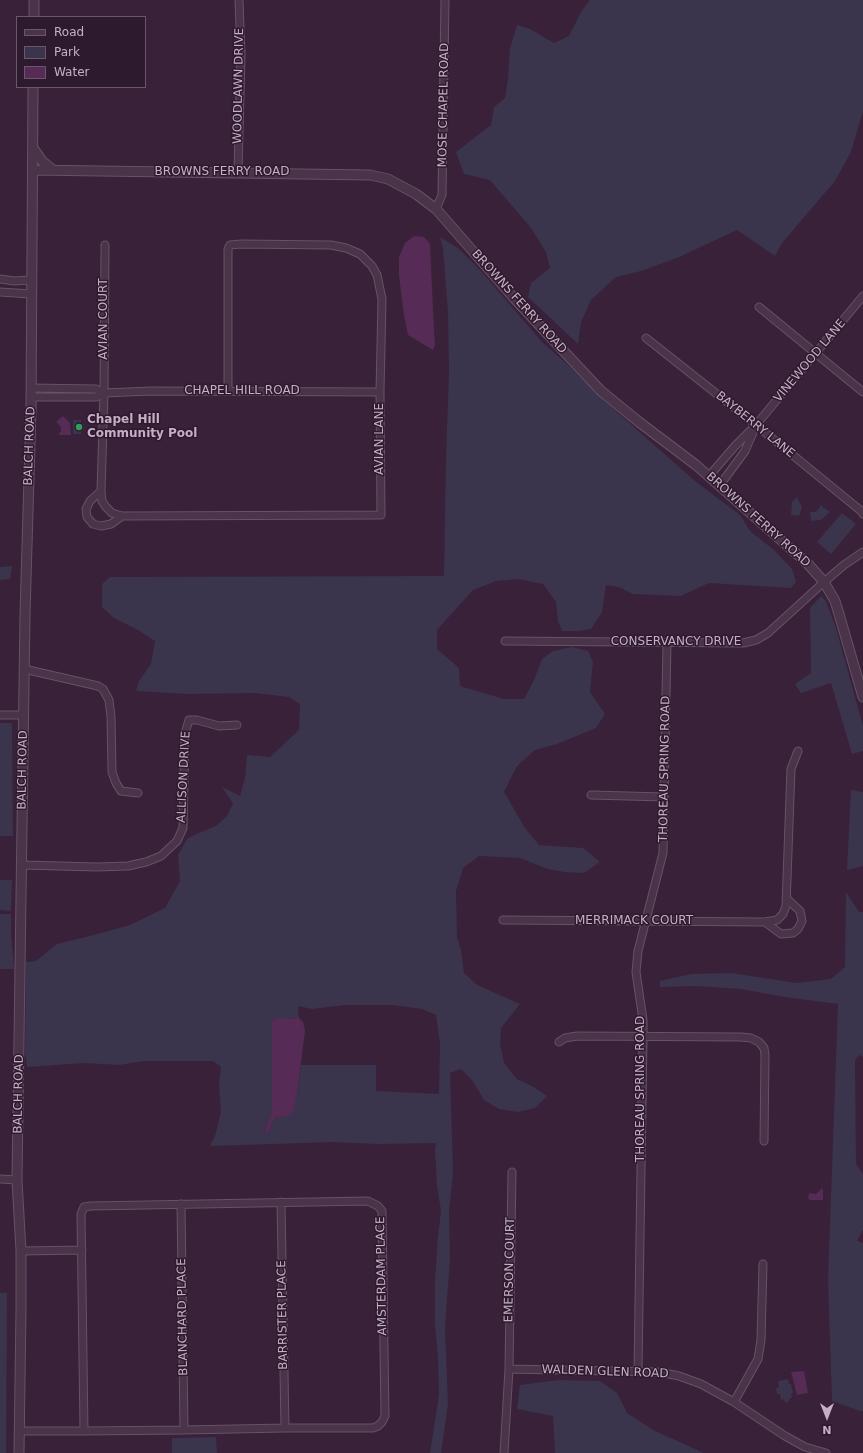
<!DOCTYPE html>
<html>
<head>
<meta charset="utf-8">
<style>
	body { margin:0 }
	#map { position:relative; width:863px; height:1453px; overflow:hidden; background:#392139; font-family:"DejaVu Sans",sans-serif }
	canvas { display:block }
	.legend { position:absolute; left:16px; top:16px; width:130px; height:72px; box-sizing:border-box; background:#2e1a2e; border:1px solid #6b566a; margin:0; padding:5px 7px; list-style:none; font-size:12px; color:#c6afc5 }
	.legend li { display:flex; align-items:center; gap:8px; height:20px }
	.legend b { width:20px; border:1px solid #6b566a }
	.north { position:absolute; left:807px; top:1397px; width:40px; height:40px; -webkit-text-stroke:3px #2e1a2e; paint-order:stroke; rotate:180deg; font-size:11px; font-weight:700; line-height:16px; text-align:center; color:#c6afc5 }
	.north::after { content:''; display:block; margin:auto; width:14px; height:18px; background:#c6afc5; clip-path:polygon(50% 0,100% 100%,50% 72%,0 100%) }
</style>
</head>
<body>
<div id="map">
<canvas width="863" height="1453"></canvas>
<ul class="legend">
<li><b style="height:5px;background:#4a3449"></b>Road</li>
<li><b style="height:11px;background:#3b344d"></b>Park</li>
<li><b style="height:11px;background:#562b55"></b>Water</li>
</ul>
<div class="north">N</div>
</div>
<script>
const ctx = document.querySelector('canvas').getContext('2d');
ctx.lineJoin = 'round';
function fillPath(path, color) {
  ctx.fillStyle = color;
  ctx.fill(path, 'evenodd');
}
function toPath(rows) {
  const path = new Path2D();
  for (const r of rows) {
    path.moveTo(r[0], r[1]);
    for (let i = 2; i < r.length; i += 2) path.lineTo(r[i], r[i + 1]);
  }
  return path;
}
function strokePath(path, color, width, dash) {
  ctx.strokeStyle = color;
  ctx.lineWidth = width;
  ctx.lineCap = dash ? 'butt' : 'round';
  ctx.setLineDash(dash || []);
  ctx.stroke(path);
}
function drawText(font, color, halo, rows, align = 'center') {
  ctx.font = font + ' "DejaVu Sans",sans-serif';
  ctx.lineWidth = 3;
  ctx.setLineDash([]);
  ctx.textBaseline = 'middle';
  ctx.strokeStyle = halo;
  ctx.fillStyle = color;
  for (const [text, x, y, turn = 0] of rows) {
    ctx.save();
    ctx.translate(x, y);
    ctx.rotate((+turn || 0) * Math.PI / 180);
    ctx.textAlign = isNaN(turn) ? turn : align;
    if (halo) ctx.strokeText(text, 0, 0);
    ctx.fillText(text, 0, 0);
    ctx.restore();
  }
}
fillPath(toPath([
	[590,0,863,0,863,111,851,152,835,181,782,243,775,256,737,230,677,258,641,271,616,277,591,300,581,322,578,344,528,297,531,283,550,268,546,252,531,228,490,180,464,174,456,152,491,125,494,107,505,98,508,79,510,48,517,25,530,29,554,43,569,36,581,12],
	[440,237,458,248,482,272,542,342,566,363,600,397,695,481,740,515,750,531,774,550,792,569,796,582,791,588,709,583,681,596,633,594,619,587,606,585,602,612,591,629,579,631,562,631,558,621,556,602,543,584,518,579,496,581,473,590,437,630,437,649,459,668,460,686,504,699,524,699,534,680,542,659,553,651,572,647,588,651,593,662,590,692,605,714,596,728,557,744,535,750,517,766,504,792,525,828,539,845,583,848,600,862,584,873,564,872,548,869,520,858,479,856,463,868,456,891,457,937,461,950,464,973,477,985,520,1004,501,1028,500,1044,504,1063,517,1079,534,1087,547,1096,535,1108,518,1112,499,1109,484,1100,472,1080,461,1069,450,1073,453,1173,449,1211,450,1259,445,1328,448,1404,441,1453,430,1453,439,1395,438,1358,435,1324,435,1280,438,1236,441,1211,437,1185,435,1149,436,1143,377,1144,334,1142,210,1146,215,1136,221,1112,219,1085,221,1067,213,1061,144,1061,119,1065,84,1063,27,1067,25,1053,26,962,36,961,57,944,94,935,130,925,165,908,180,881,178,855,187,839,196,834,216,826,227,816,233,803,222,787,240,796,245,778,247,755,270,757,299,730,300,704,289,697,254,693,187,694,136,691,139,681,151,664,155,641,138,630,114,618,102,607,102,584,110,577,444,576,446,457,449,371,448,312,443,249],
	[345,1005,392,1005,422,1009,436,1015,440,1043,439,1094,376,1091,376,1065,301,1065,297,1094,285,1116,276,1117,267,1134,264,1133,272,1114,273,1073,272,1033,288,1018,299,1018,298,1006,312,1009],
	[73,420,81,420,81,423,84,425,84,429,81,431,81,434,73,434],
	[797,497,802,507,799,516,791,515,792,502],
	[820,505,830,512,821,520,811,521,810,512,816,512,820,507],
	[842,513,856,524,831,554,817,542],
	[12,566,10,579,0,580,0,567],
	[821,596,826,601,836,628,863,726,863,751,852,754,831,683,801,693,795,684,811,673,810,608],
	[0,723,12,723,13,836,0,836],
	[851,790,863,792,863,866,847,870],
	[0,880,12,880,11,911,0,910],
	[846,892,859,912,863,912,863,1057,859,1055,855,1060,856,1164,863,1174,863,1230,857,1241,863,1243,863,1411,860,1411,832,1401,828,1279,838,1004,785,997,741,989,696,986,660,987,660,981,691,974,732,973,796,983,831,979,845,967],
	[0,914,11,914,11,934,14,969,0,969],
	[0,1293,7,1293,6,1453,0,1453],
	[788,1379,789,1384,791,1384,793,1393,791,1394,792,1398,790,1398,788,1402,786,1403,783,1399,781,1400,780,1394,777,1394,776,1388,779,1387,778,1381],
	[558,1380,600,1381,617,1393,627,1413,653,1430,704,1453,555,1453,553,1416,517,1409,520,1385],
	[216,1437,217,1453,172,1453,172,1438]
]), '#3b344d');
fillPath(toPath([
	[414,236,424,237,430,244,434,331,435,345,433,350,408,335,404,315,399,276,399,257,405,243],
	[63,416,70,423,71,435,59,435,59,433,61,432,61,427,56,422],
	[299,1018,303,1022,305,1031,297,1094,293,1112,286,1116,276,1117,267,1134,264,1133,272,1113,272,1022,274,1019],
	[822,1188,823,1190,823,1200,810,1200,808,1198,809,1193,816,1194],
	[804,1371,808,1393,797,1395,791,1372]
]), '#562b55');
const minor = toPath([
	[238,172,241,55,239,0],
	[436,209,442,195,445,0],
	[105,245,104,393,101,491,102,501,106,507,112,513,122,516,381,515,380,392,382,299,377,275,372,266,360,254,346,248,331,245,241,244,230,245,228,249,228,391],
	[0,279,14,281,31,280],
	[0,292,31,294],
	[759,307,863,392],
	[646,338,756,425,861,511,863,514],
	[31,388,96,389,104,393],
	[31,397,96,397,104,393,151,391,380,392],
	[709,476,735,446,756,425,863,296],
	[720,485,745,451,754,430],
	[101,491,90,501,86,509,87,517,93,524,101,526,111,524,122,516],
	[505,641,743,643,756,640,768,633,824,582,844,565,863,552],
	[24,669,98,686,103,689,109,700,111,717,112,772,116,783,121,791,138,793],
	[0,715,23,715],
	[591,795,664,797],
	[22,865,97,867,128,866,146,862,161,856,177,841,183,828,185,733,189,720,197,720,219,726,237,725],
	[503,920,765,922,777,920,783,914,786,906,791,769,798,751],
	[765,922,781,934,793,933,798,929,802,921,800,911,786,898],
	[559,1042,565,1038,577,1036,741,1037,751,1038,759,1042,764,1048,765,1055,764,1141],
	[0,1179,17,1180],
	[281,1202,285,1428],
	[181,1204,184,1430],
	[21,1251,82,1250],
	[509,1369,659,1372,679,1376,701,1384,734,1402,785,1436,805,1447,826,1453],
	[638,1371,643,1037,643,1020,636,972,638,951,663,853,667,642],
	[734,1402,758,1359,761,1340,763,1264],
	[20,1431,84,1431,184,1430,285,1428,373,1428,378,1426,382,1422,385,1416,382,1216,382,1211,378,1206,368,1201,91,1206,84,1207,81,1214,84,1431],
	[504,1453,509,1369,512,1172]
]);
const tertiary = toPath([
	[34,17,34,0],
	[33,148,42,161,53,170],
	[33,170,370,175,388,179,416,194,436,209,513,297,601,391,639,422,696,465,808,564,824,582,835,601,839,614,863,697],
	[19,1453,21,1309,21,1251,17,1180,25,614,31,409,33,87]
]);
strokePath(minor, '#675267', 9);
strokePath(tertiary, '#675267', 11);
strokePath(minor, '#4a3449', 7);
strokePath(tertiary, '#4a3449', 9);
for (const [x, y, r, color] of [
	[79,427,4,"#2e9e5b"]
]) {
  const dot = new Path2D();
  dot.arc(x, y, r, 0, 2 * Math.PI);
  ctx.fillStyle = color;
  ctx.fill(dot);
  strokePath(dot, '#2e1a2e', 1.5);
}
drawText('12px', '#c6afc5', '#2e1a2e', [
	["WOODLAWN DRIVE",239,86,-89],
	["MOSE CHAPEL ROAD",444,105,-89],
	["BROWNS FERRY ROAD",222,172],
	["BROWNS FERRY ROAD",519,302,48],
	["AVIAN COURT",104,319,-90],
	["VINEWOOD LANE",810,361,-50],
	["CHAPEL HILL ROAD",242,391],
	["BAYBERRY LANE",755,425,39],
	["AVIAN LANE",380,439,-90],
	["BALCH ROAD",30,446,-88],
	["BROWNS FERRY ROAD",758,520,42],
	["CONSERVANCY DRIVE",676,642],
	["THOREAU SPRING ROAD",665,769,-89],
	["BALCH ROAD",23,770,-89],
	["ALLISON DRIVE",184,777,-87],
	["MERRIMACK COURT",634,921],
	["THOREAU SPRING ROAD",641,1089,-90],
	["BALCH ROAD",19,1094,-89],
	["EMERSON COURT",510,1270,-89],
	["AMSTERDAM PLACE",382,1276,-91],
	["BARRISTER PLACE",283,1315,-91],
	["BLANCHARD PLACE",183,1317,-91],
	["WALDEN GLEN ROAD",605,1372,2]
]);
drawText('bold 12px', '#c6afc5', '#2e1a2e', [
	["Chapel Hill",87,420],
	["Community Pool",87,434]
], 'left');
</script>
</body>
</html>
